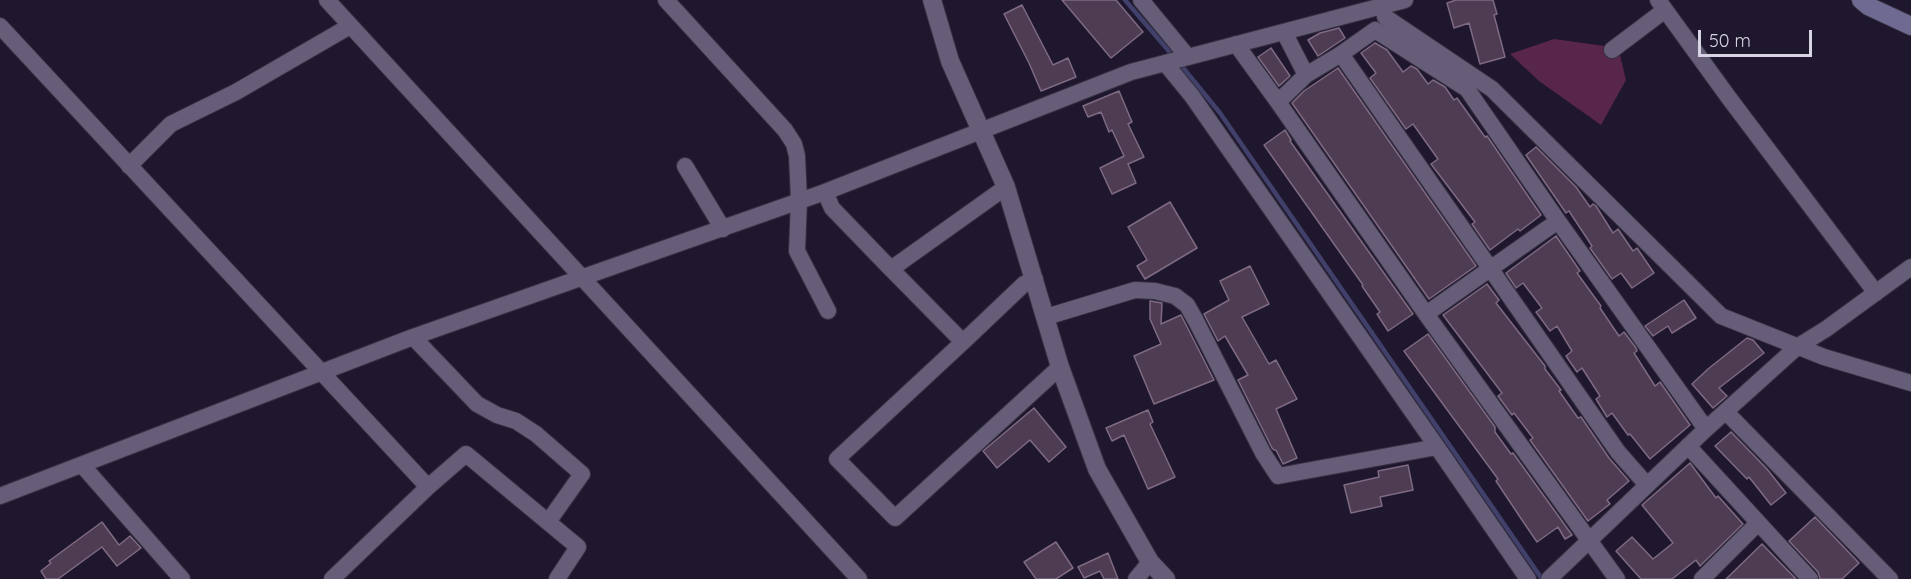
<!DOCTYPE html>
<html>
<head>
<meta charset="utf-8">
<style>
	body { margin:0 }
	#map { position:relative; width:1911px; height:579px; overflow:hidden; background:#1f172d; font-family:Quicksand,sans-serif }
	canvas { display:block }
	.scale { position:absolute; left:1698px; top:30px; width:114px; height:27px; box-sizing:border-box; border:3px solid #d8d4e3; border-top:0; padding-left:8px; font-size:18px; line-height:21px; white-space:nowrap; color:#d8d4e3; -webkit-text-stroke:4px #1f172d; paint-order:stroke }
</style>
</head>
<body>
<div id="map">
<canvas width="1911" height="579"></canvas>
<div class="scale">50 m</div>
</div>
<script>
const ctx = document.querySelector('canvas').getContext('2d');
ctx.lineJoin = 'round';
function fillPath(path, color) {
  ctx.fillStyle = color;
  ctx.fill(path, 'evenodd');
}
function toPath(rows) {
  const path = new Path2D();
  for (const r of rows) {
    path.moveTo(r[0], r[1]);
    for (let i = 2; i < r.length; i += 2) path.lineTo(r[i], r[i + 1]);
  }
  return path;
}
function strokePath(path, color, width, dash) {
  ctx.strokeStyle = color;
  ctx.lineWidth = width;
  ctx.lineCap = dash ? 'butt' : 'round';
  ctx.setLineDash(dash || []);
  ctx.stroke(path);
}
fillPath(toPath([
	[1554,39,1605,46,1620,55,1626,80,1601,125,1539,81,1510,54]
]), '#58254b');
strokePath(toPath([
	[1125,0,1174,57],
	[1180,64,1220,113,1542,579]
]), '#41406b', 4.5);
const building = toPath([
	[1062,0,1116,0,1143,32,1111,58,1062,0],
	[1456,0,1493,0,1497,14,1494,15,1505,57,1480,64,1469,23,1454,28,1447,3,1456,0],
	[1022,5,1053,65,1068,58,1076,77,1041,91,1029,63,1004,14,1022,5],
	[1339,28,1345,38,1318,56,1308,40,1320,33,1339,28],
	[1375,43,1387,50,1403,72,1411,66,1417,69,1428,84,1433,80,1445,87,1454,100,1457,98,1485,137,1487,136,1541,215,1520,231,1518,229,1490,250,1472,224,1475,222,1431,164,1438,159,1413,124,1406,129,1370,78,1376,73,1361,53,1375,43],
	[1271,48,1290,76,1279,86,1258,57,1271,48],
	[1338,68,1476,266,1429,299,1292,103,1304,91,1338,68],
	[1119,91,1132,122,1128,124,1144,157,1128,164,1136,183,1112,194,1100,168,1124,156,1112,130,1109,132,1101,112,1088,117,1083,106,1119,91],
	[1285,130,1291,140,1290,141,1413,314,1388,331,1377,314,1380,312,1362,286,1363,285,1264,145,1285,130],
	[1536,147,1576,187,1590,207,1593,204,1596,206,1613,233,1618,229,1633,251,1637,248,1654,273,1632,288,1621,273,1612,279,1590,248,1592,246,1569,211,1566,213,1526,155,1536,147],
	[1170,202,1197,248,1145,279,1137,266,1147,260,1128,227,1170,202],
	[1556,236,1580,271,1577,273,1601,306,1600,308,1619,336,1624,332,1636,348,1637,351,1634,353,1655,386,1660,382,1690,425,1650,459,1630,434,1628,435,1612,413,1607,417,1596,399,1600,396,1582,368,1577,372,1566,356,1572,351,1557,326,1550,331,1536,312,1542,308,1523,283,1516,288,1506,273,1556,236],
	[1250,266,1269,304,1242,317,1269,364,1276,360,1297,399,1276,409,1297,458,1283,464,1276,450,1274,450,1272,448,1238,380,1248,375,1225,336,1218,341,1204,314,1229,300,1220,281,1250,266],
	[1487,284,1499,300,1496,303,1545,366,1545,369,1561,390,1559,391,1578,418,1581,417,1609,458,1629,481,1607,500,1610,504,1588,521,1530,440,1533,438,1514,413,1512,415,1498,396,1502,393,1443,315,1487,284],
	[1684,300,1696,318,1672,333,1668,326,1653,336,1645,326,1684,300],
	[1150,301,1162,303,1161,324,1181,315,1214,380,1154,404,1134,356,1161,344,1150,319,1150,301],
	[1428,334,1495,427,1495,432,1511,454,1513,453,1572,535,1565,539,1558,527,1537,542,1522,520,1496,481,1498,479,1404,351,1428,334],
	[1747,338,1753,340,1764,353,1719,388,1727,396,1713,408,1692,384,1708,369,1747,338],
	[1034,408,1066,447,1049,462,1030,440,997,468,983,451,1034,408],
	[1148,410,1153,422,1150,424,1175,477,1148,489,1124,435,1112,441,1106,428,1148,410],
	[1731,432,1767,469,1786,493,1771,505,1749,477,1747,479,1715,446,1731,432],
	[1690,463,1716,498,1718,496,1743,524,1700,566,1696,560,1672,579,1641,579,1616,551,1632,537,1653,559,1673,543,1642,505,1690,463],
	[1408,465,1413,490,1380,497,1382,506,1351,513,1344,485,1379,477,1378,471,1408,465],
	[1815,517,1859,563,1842,579,1820,579,1818,572,1789,541,1815,517],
	[102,522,119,545,130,536,141,548,117,566,102,547,58,579,46,579,41,571,51,563,49,561,102,522],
	[1056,542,1073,568,1056,579,1036,579,1024,562,1056,542],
	[1762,544,1796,579,1726,579,1762,544],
	[1108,553,1118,579,1104,579,1100,571,1084,578,1078,567,1108,553]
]);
fillPath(building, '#4e3c52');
strokePath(building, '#7e6a83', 1.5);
const minor = toPath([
	[327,0,859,579],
	[666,0,785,130,794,144,797,156,799,200,797,251,828,311],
	[1141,0,1188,57],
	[1658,0,1729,98,1876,293],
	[1385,17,1492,89,1721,316,1824,357,1911,383],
	[0,26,428,487,466,454,578,547,557,579],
	[1284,32,1306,75,1341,54,1618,452,1647,485],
	[1236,44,1278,102],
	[1612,50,1665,10],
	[1341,54,1375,30,1467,89,1558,221,1706,429],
	[1165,63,1192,96,1437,447],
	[1306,75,1278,102,1426,314,1617,579],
	[129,166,171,124,236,92,350,26],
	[685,166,723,229],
	[825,192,832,208,891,269,1006,187],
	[891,269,963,342,1024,284,1035,279],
	[1426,314,1558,221],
	[1046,317,1135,290,1155,291,1175,296,1187,305,1196,321,1263,453,1278,476,1437,447,1528,579],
	[413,337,477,404,497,415,516,421,536,434,582,474,548,522],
	[963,342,837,459,895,518,1060,367],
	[1726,412,1890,579],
	[1688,446,1810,579],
	[82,465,182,579],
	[0,496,413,337,825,192,1131,72,1405,0],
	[332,579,428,487],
	[1136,579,1150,562],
	[1549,579,1706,429,1797,347,1826,329,1911,267],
	[1702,579,1758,523]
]);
const tertiary = toPath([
	[932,0,950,61,1006,187,1060,367,1097,469,1150,562,1166,579]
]);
const secondary = toPath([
	[1861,0,1868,6,1911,26]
]);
strokePath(minor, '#373142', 18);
strokePath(tertiary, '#373142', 20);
strokePath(secondary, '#373142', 20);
strokePath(minor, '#665e79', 16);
strokePath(tertiary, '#665e79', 18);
strokePath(secondary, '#6f6a91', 18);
</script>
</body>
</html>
